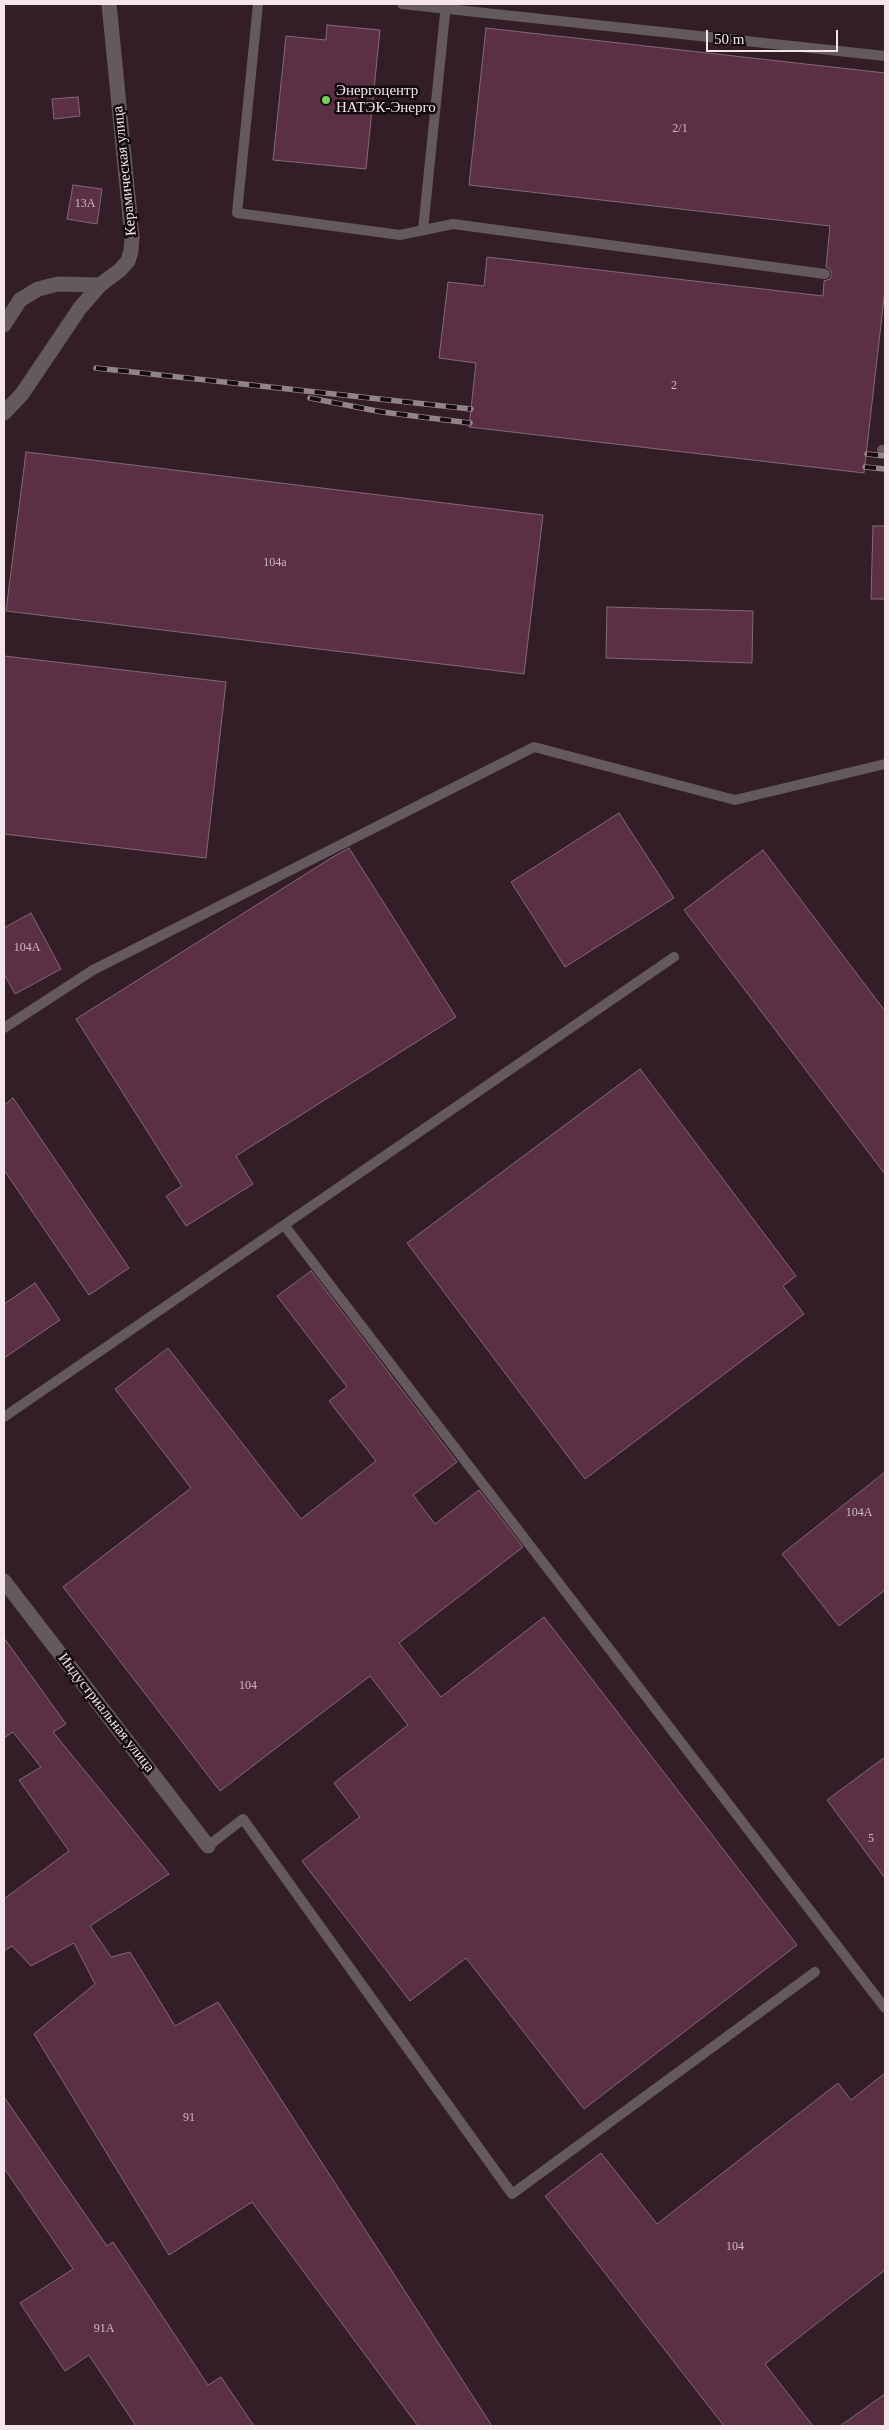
<!DOCTYPE html>
<html>
<head>
<meta charset="utf-8">
<style>
	body { margin:0 }
	#map { position:relative; width:889px; height:2430px; overflow:hidden; background:#331e27; font-family:"Times New Roman",serif }
	canvas { display:block }
	.frame { position:absolute; inset:0; border:5px solid #f4e5eb; pointer-events:none }
	.scale { position:absolute; left:706px; top:30px; width:132px; height:22px; box-sizing:border-box; border:2px solid #f4e5eb; border-top:0; padding-left:6px; font-size:15px; line-height:18px; white-space:nowrap; color:#f4e5eb; -webkit-text-stroke:4px #140b0f; paint-order:stroke }
</style>
</head>
<body>
<div id="map">
<canvas width="889" height="2430"></canvas>
<div class="frame"></div>
<div class="scale">50 m</div>
</div>
<script>
const ctx = document.querySelector('canvas').getContext('2d');
ctx.lineJoin = 'round';
function fillPath(path, color) {
  ctx.fillStyle = color;
  ctx.fill(path, 'evenodd');
}
function toPath(rows) {
  const path = new Path2D();
  for (const r of rows) {
    path.moveTo(r[0], r[1]);
    for (let i = 2; i < r.length; i += 2) path.lineTo(r[i], r[i + 1]);
  }
  return path;
}
function strokePath(path, color, width, dash) {
  ctx.strokeStyle = color;
  ctx.lineWidth = width;
  ctx.lineCap = dash ? 'butt' : 'round';
  ctx.setLineDash(dash || []);
  ctx.stroke(path);
}
function drawText(font, color, halo, rows, align = 'center') {
  ctx.font = font + ' "Times New Roman",serif';
  ctx.lineWidth = 5;
  ctx.setLineDash([]);
  ctx.textBaseline = 'middle';
  ctx.strokeStyle = halo;
  ctx.fillStyle = color;
  for (const [text, x, y, turn = 0] of rows) {
    ctx.save();
    ctx.translate(x, y);
    ctx.rotate((+turn || 0) * Math.PI / 180);
    ctx.textAlign = isNaN(turn) ? turn : align;
    if (halo) ctx.strokeText(text, 0, 0);
    ctx.fillText(text, 0, 0);
    ctx.restore();
  }
}
const building = toPath([
	[327,25,380,30,366,169,273,160,286,36,326,40,327,25],
	[486,28,885,73,885,289,864,473,469,427,476,363,439,358,448,282,484,286,487,257,823,296,824,281,830,279,832,274,830,269,826,267,830,226,469,185,486,28],
	[78,97,80,116,54,119,52,99,78,97],
	[73,185,102,189,97,224,67,219,73,185],
	[26,452,543,515,524,674,6,611,26,452],
	[873,526,885,526,885,599,871,599,873,526],
	[607,607,753,611,752,663,606,658,607,607],
	[4,656,226,682,206,858,4,834,4,656],
	[619,813,674,898,565,967,511,882,619,813],
	[349,848,456,1017,236,1156,253,1184,186,1226,166,1196,182,1186,76,1019,331,858,349,848],
	[763,850,885,1011,885,1174,684,910,763,850],
	[31,913,61,969,15,994,4,974,4,928,31,913],
	[640,1069,796,1276,783,1286,804,1314,585,1479,407,1243,640,1069],
	[13,1098,129,1268,89,1295,4,1170,4,1105,13,1098],
	[311,1271,457,1462,413,1495,435,1524,479,1490,523,1547,399,1643,441,1697,544,1617,797,1945,584,2109,466,1958,410,2001,302,1861,360,1817,334,1783,408,1725,370,1676,220,1791,63,1587,191,1488,115,1389,168,1348,301,1519,376,1461,329,1401,347,1387,277,1296,311,1271],
	[35,1283,60,1320,4,1358,4,1304,35,1283],
	[885,1472,885,1590,839,1626,782,1554,885,1472],
	[4,1638,66,1724,53,1732,169,1874,90,1926,111,1957,130,1952,175,2026,218,2002,492,2426,418,2426,252,2202,169,2255,34,2034,95,1984,74,1943,31,1966,12,1946,4,1951,4,1899,69,1851,19,1780,41,1767,13,1732,4,1738,4,1638],
	[885,1757,885,1878,827,1800,885,1757],
	[885,2073,885,2270,765,2364,813,2426,724,2426,545,2196,601,2153,657,2224,838,2083,851,2100,885,2073],
	[4,2097,107,2246,113,2242,208,2385,221,2377,254,2426,136,2426,89,2355,65,2371,20,2303,73,2269,4,2168,4,2097],
	[885,2394,885,2426,840,2426,885,2394]
]);
fillPath(building, '#5c3044');
strokePath(building, '#836a74', 1);
strokePath(toPath([
	[258,4,237,213,400,235,453,224,825,274],
	[402,4,885,56],
	[423,230,446,4],
	[882,450,885,450],
	[4,1028,93,970,534,747,735,800,885,764],
	[284,1225,674,957],
	[4,1417,284,1225,885,2008],
	[208,1846,243,1819,512,2194,815,1972]
]), '#64595d', 10);
strokePath(toPath([
	[4,325,20,300,38,289,58,284,100,285],
	[4,413,22,394,80,308,100,285,120,270,128,261,131,251,132,237,109,4],
	[4,1581,208,1846]
]), '#64595d', 15);
const rail = toPath([
	[96,368,471,409],
	[310,398,382,412,470,423],
	[867,454,885,456],
	[865,467,885,469]
]);
strokePath(rail, '#95838b', 5.5);
strokePath(rail, '#140b0f', 4, [11]);
for (const [x, y, r, color] of [
	[326,100,5,"#72d25d"]
]) {
  const dot = new Path2D();
  dot.arc(x, y, r, 0, 2 * Math.PI);
  ctx.fillStyle = color;
  ctx.fill(dot);
  strokePath(dot, '#140b0f', 2);
}
drawText('12px', '#ceb8c1', null, [
	["2/1",680,129],
	["13А",85,204],
	["2",674,386],
	["104а",275,563],
	["104А",27,948],
	["104А",859,1513],
	["104",248,1686],
	["5",871,1839],
	["91",189,2118],
	["104",735,2247],
	["91А",104,2329]
]);
drawText('15px', '#f4e5eb', '#140b0f', [
	["Энергоцентр",336,91],
	["НАТЭК-Энерго",336,108]
], 'left');
drawText('15px', '#f4e5eb', '#140b0f', [
	["Керамическая улица",125,171,-96],
	["Индустриальная улица",106,1713,52]
]);
</script>
</body>
</html>
